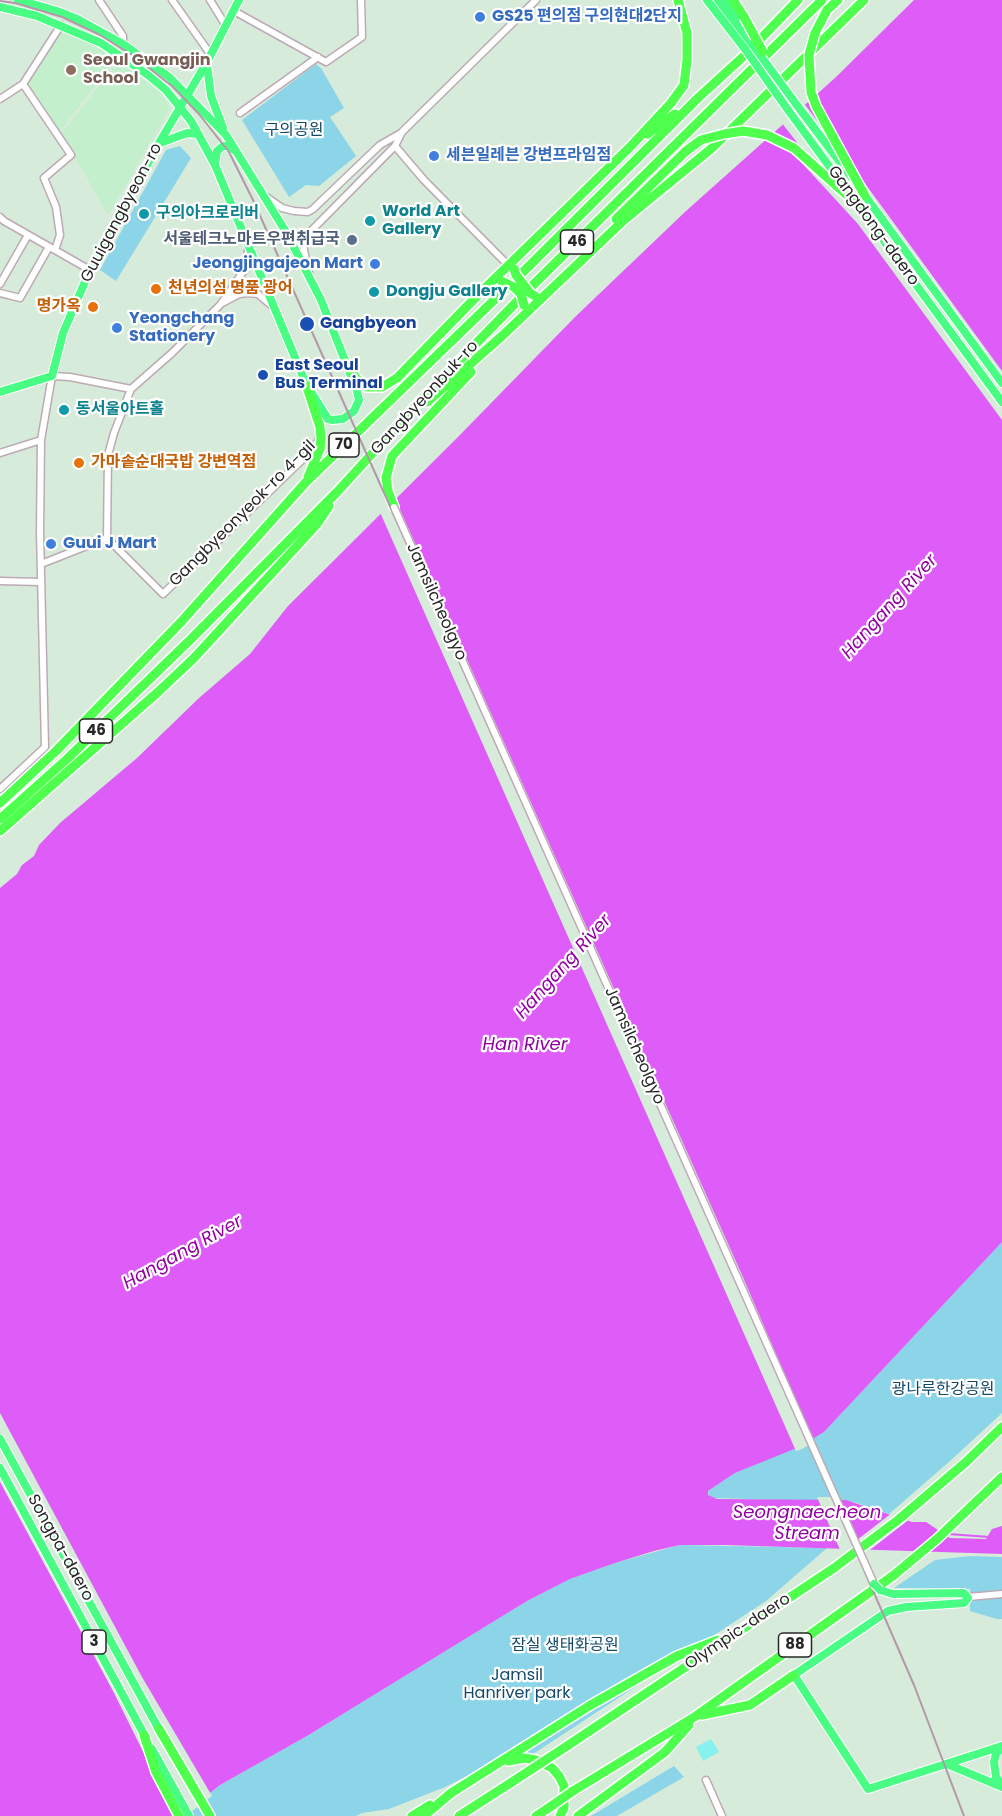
<!DOCTYPE html>
<html>
<head>
<meta charset="utf-8">
<style>
	body { margin:0 }
	canvas { display:block; background:#d6ebd9 }
</style>
</head>
<body>
<canvas width="1002" height="1816"></canvas>
<script>
const ctx = document.querySelector('canvas').getContext('2d');
ctx.lineJoin = 'round';
function fillPath(path, color) {
  ctx.fillStyle = color;
  ctx.fill(path, 'evenodd');
}
function toPath(rows) {
  const path = new Path2D();
  for (const r of rows) {
    path.moveTo(r[0], r[1]);
    for (let i = 2; i < r.length; i += 2) path.lineTo(r[i], r[i + 1]);
  }
  return path;
}
function strokePath(path, color, width, dash) {
  ctx.strokeStyle = color;
  ctx.lineWidth = width;
  ctx.lineCap = dash ? 'butt' : 'round';
  ctx.setLineDash(dash || []);
  ctx.stroke(path);
}
function drawText(font, color, halo, rows, align = 'center') {
  ctx.font = font + ' Poppins,"Noto Sans KR",sans-serif';
  ctx.lineWidth = 4.5;
  ctx.setLineDash([]);
  ctx.textBaseline = 'middle';
  ctx.strokeStyle = halo;
  ctx.fillStyle = color;
  for (const [text, x, y, turn = 0] of rows) {
    ctx.save();
    ctx.translate(x, y);
    ctx.rotate((+turn || 0) * Math.PI / 180);
    ctx.textAlign = isNaN(turn) ? turn : align;
    if (halo) ctx.strokeText(text, 0, 0);
    ctx.fillText(text, 0, 0);
    ctx.restore();
  }
}
fillPath(toPath([
	[69,33,117,58,60,131,27,89,26,83,61,34],
	[119,61,160,93,170,108,109,214,105,210,75,157,77,155,61,134]
]), '#c3efcd');
fillPath(toPath([
	[316,64,321,68,344,108,330,117,356,156,319,186,306,185,289,197,242,120],
	[180,146,191,158,116,281,100,270,166,150],
	[1002,1242,1002,1413,950,1461,889,1514,854,1502,712,1498,709,1497,708,1491,735,1473,785,1452,824,1432],
	[680,1545,827,1548,766,1601,533,1754,519,1753,497,1761,445,1787,389,1809,362,1813,356,1816,181,1816,220,1785,307,1736,527,1601,570,1579,615,1563],
	[970,1556,1002,1557,1002,1619,997,1619,970,1611,970,1589,894,1588,935,1560],
	[674,1766,684,1777,617,1816,591,1816]
]), '#8cd4e8');
fillPath(toPath([
	[711,1739,719,1752,703,1761,696,1747]
]), '#86f1ef');
fillPath(toPath([
	[914,0,1002,0,1002,1242,824,1432,799,1447,735,1473,708,1491,708,1495,717,1499,846,1500,912,1522,926,1522,950,1538,986,1539,992,1529,1002,1526,1002,1554,725,1545,680,1545,654,1551,615,1563,570,1579,527,1601,307,1736,220,1785,181,1816,0,1816,0,888,17,874,22,865,34,856,39,845,60,823,137,758,199,698,250,654,288,606,458,437,575,317,686,211,835,78]
]), '#de5df9');
fillPath(toPath([
	[803,102,825,131,820,106,861,178,1002,371,1002,420,858,224,801,162,801,160,791,150,764,137,770,131,783,137,803,150,781,122],
	[394,496,742,1275,814,1442,800,1450,796,1451,379,510],
	[0,1413,142,1677,212,1796,186,1816,175,1816,113,1691,0,1482],
	[817,1497,838,1497,857,1540,893,1512,911,1518,866,1553,841,1552]
]), '#d6ebd9');
strokePath(toPath([
	[948,1534,990,1537]
]), '#de5df9', 2);
const minor = toPath([
	[99,0,123,36,123,44],
	[172,0,211,55],
	[210,0,226,26],
	[234,11,326,62,362,37,361,0],
	[23,84,71,155,44,178,56,207,60,235,55,250],
	[0,99,23,84,61,25],
	[240,113,318,57],
	[395,146,424,180,508,265],
	[265,196,282,208,294,211,308,212,313,209,380,145,401,133,536,0],
	[0,217,4,221,90,270],
	[249,245,245,269,221,304,172,353,131,389,114,433,108,455,107,538,163,594,305,457,321,438],
	[309,274,303,245,306,236,395,146,401,134],
	[0,284,28,235],
	[0,293,20,298,49,247],
	[224,302,239,294,249,293,258,294,271,305],
	[0,453,41,440],
	[41,564,107,538],
	[0,581,41,582],
	[0,789,45,747,40,531,41,440,52,376,70,377,131,389],
	[968,1597,1002,1594],
	[706,1780,722,1816]
]);
const major = toPath([
	[707,0,745,49],
	[718,0,752,44],
	[726,0,743,24],
	[0,7,37,16,101,43,148,75,166,90,191,121,215,165,306,384,328,419,332,420,343,419,354,411,359,400,357,391,321,300,286,232,226,135,169,77,123,44,77,19,57,11,18,0],
	[207,65,211,96,223,128],
	[796,104,852,178],
	[788,110,1002,402],
	[160,143,187,133,198,134],
	[215,164,217,151,223,146,228,146,234,150],
	[863,193,1002,383],
	[0,392,52,376,63,333,90,270,159,143,207,62,239,0],
	[0,1439,161,1733],
	[0,1468,146,1738],
	[880,1590,893,1594,964,1593,968,1598,964,1603,906,1607,888,1611,794,1675,868,1789,1002,1746],
	[1002,1747,996,1754,994,1762,996,1777,1002,1785],
	[152,1749,189,1816],
	[947,1764,1002,1787]
]);
const highway = toPath([
	[733,0,744,17],
	[827,10,838,0],
	[647,134,675,114],
	[616,219,686,151],
	[346,362,356,378,367,387,382,387,397,378,481,292,630,147,671,103,684,85,687,60,687,33,678,0],
	[306,384,320,427,321,438,320,449,308,477],
	[427,402,502,336,624,220,712,148,864,0],
	[394,507,388,491,386,478,392,456,471,372],
	[0,803,57,750,181,622,306,482,522,273,699,97,745,55,798,0],
	[0,819,67,759,190,640,338,491,422,399,534,284,822,0],
	[0,831,158,692,194,658,317,524,329,506],
	[702,1715,750,1705,794,1675],
	[159,1729,210,1816],
	[144,1735,156,1772,179,1816],
	[567,1746,834,1568,898,1520,966,1462,1002,1427],
	[508,1761,524,1758,536,1760,552,1768,559,1776,564,1786,564,1808,560,1816],
	[573,1791,696,1716,894,1575,937,1539,1002,1477],
	[412,1816,430,1805],
	[424,1816,451,1793,589,1706,677,1656,718,1640],
	[459,1816,512,1782],
	[536,1816,547,1809],
	[578,1816,665,1752,689,1725]
]);
strokePath(minor, '#bdaab5', 9);
strokePath(major, '#fff', 10);
strokePath(highway, '#fff', 12);
strokePath(minor, '#fff', 6);
strokePath(major, '#49fd84', 8);
strokePath(highway, '#4eff4d', 9);
strokePath(toPath([
	[0,1,15,3,62,17,100,35,135,57,172,86,199,114,229,152,253,200,808,1441,914,1685,964,1816]
]), '#b399a8', 2);
const minorBridge = toPath([
	[394,507,874,1584]
]);
const majorBridge = toPath([
	[752,44,796,104],
	[745,49,788,110],
	[874,1584,880,1590]
]);
const highwayBridge = toPath([
	[827,10,815,33,809,55,811,92,816,106,865,196],
	[744,17,763,52],
	[686,151,701,140,724,134,743,131,767,135,794,148,859,206],
	[514,269,516,275,530,293,535,296],
	[501,281,514,287,521,294,524,305],
	[512,1782,567,1746],
	[547,1809,573,1791]
]);
strokePath(minorBridge, '#bdaab5', 9, []);
strokePath(majorBridge, '#fff', 10, []);
strokePath(highwayBridge, '#fff', 12, []);
strokePath(minorBridge, '#fff', 6);
strokePath(majorBridge, '#49fd84', 8);
strokePath(highwayBridge, '#4eff4d', 9);
for (const [x, y, r, color] of [
	[480,17,6,"#3f7fe0"],
	[71,70,6,"#8d6e63"],
	[434,156,6,"#3f7fe0"],
	[144,214,6,"#0f9aa8"],
	[370,221,6,"#0f9aa8"],
	[352,240,6,"#5c6f8a"],
	[375,264,6,"#3f7fe0"],
	[156,289,6,"#e8710a"],
	[374,292,6,"#0f9aa8"],
	[93,307,6,"#e8710a"],
	[307,324,8,"#1a4fb4"],
	[117,328,6,"#3f7fe0"],
	[263,375,6,"#1a4fb4"],
	[64,410,6,"#0f9aa8"],
	[79,463,6,"#e8710a"],
	[51,544,6,"#3f7fe0"]
]) {
  const dot = new Path2D();
  dot.arc(x, y, r, 0, 2 * Math.PI);
  ctx.fillStyle = color;
  ctx.fill(dot);
  strokePath(dot, '#fff', 2);
}
for (const [x, y, w] of [
	[577,242,33],
	[344,445,30],
	[96,731,33],
	[94,1642,24],
	[795,1645,33]
]) {
  const box = new Path2D();
  box.roundRect(x - w / 2, y - 12, w, 24, 4.5);
  ctx.fillStyle = '#fff';
  ctx.fill(box);
  strokePath(box, '#272727', 1.5);
}
drawText('bold 15px', '#272727', null, [
	["46",577,242],
	["70",344,445],
	["46",96,731],
	["3",94,1642],
	["88",795,1645]
]);
drawText('bold 16px', '#366cbe', '#fff', [
	["GS25 편의점 구의현대2단지",492,17],
	["세븐일레븐 강변프라임점",446,156],
	["Jeongjingajeon Mart",363,264,"right"],
	["Yeongchang",129,319],
	["Stationery",129,337],
	["Guui J Mart",63,544]
], 'left');
drawText('bold 16px', '#785e54', '#fff', [
	["Seoul Gwangjin",83,61],
	["School",83,79]
], 'left');
drawText('16px', '#124968', '#fff', [
	["구의공원",294,131],
	["광나루한강공원",943,1390],
	["잠실 생태화공원",565,1646],
	["Jamsil",517,1676],
	["Hanriver park",517,1694]
]);
drawText('bold 16px', '#0d838f', '#fff', [
	["World Art",382,212],
	["Gallery",382,230],
	["구의아크로리버",156,214],
	["Dongju Gallery",386,292],
	["동서울아트홀",76,410]
], 'left');
drawText('16px', '#272727', '#fff', [
	["Guuigangbyeon-ro",122,213,-62],
	["Gangdong-daero",873,226,54],
	["Gangbyeonbuk-ro",425,398,-47],
	["Gangbyeonyeok-ro 4-gil",243,514,-45],
	["Jamsilcheolgyo",436,602,66],
	["Jamsilcheolgyo",634,1046,66],
	["Songpa-daero",60,1548,61],
	["Olympic-daero",738,1632,-34]
]);
drawText('bold 16px', '#4e5e75', '#fff', [
	["서울테크노마트우편취급국",340,240]
], 'right');
drawText('bold 16px', '#c56008', '#fff', [
	["천년의섬 명품 광어",168,289],
	["명가옥",81,307,"right"],
	["가마솥순대국밥 강변역점",91,463]
], 'left');
drawText('bold 16px', '#164399', '#fff', [
	["Gangbyeon",320,324],
	["East Seoul",275,366],
	["Bus Terminal",275,384]
], 'left');
drawText('italic 18px', '#9101a0', '#fff', [
	["Hangang River",890,607,-48],
	["Hangang River",564,967,-48],
	["Han River",525,1045],
	["Hangang River",183,1253,-29],
	["Seongnaecheon",807,1513],
	["Stream",807,1534]
]);
</script>
</body>
</html>
